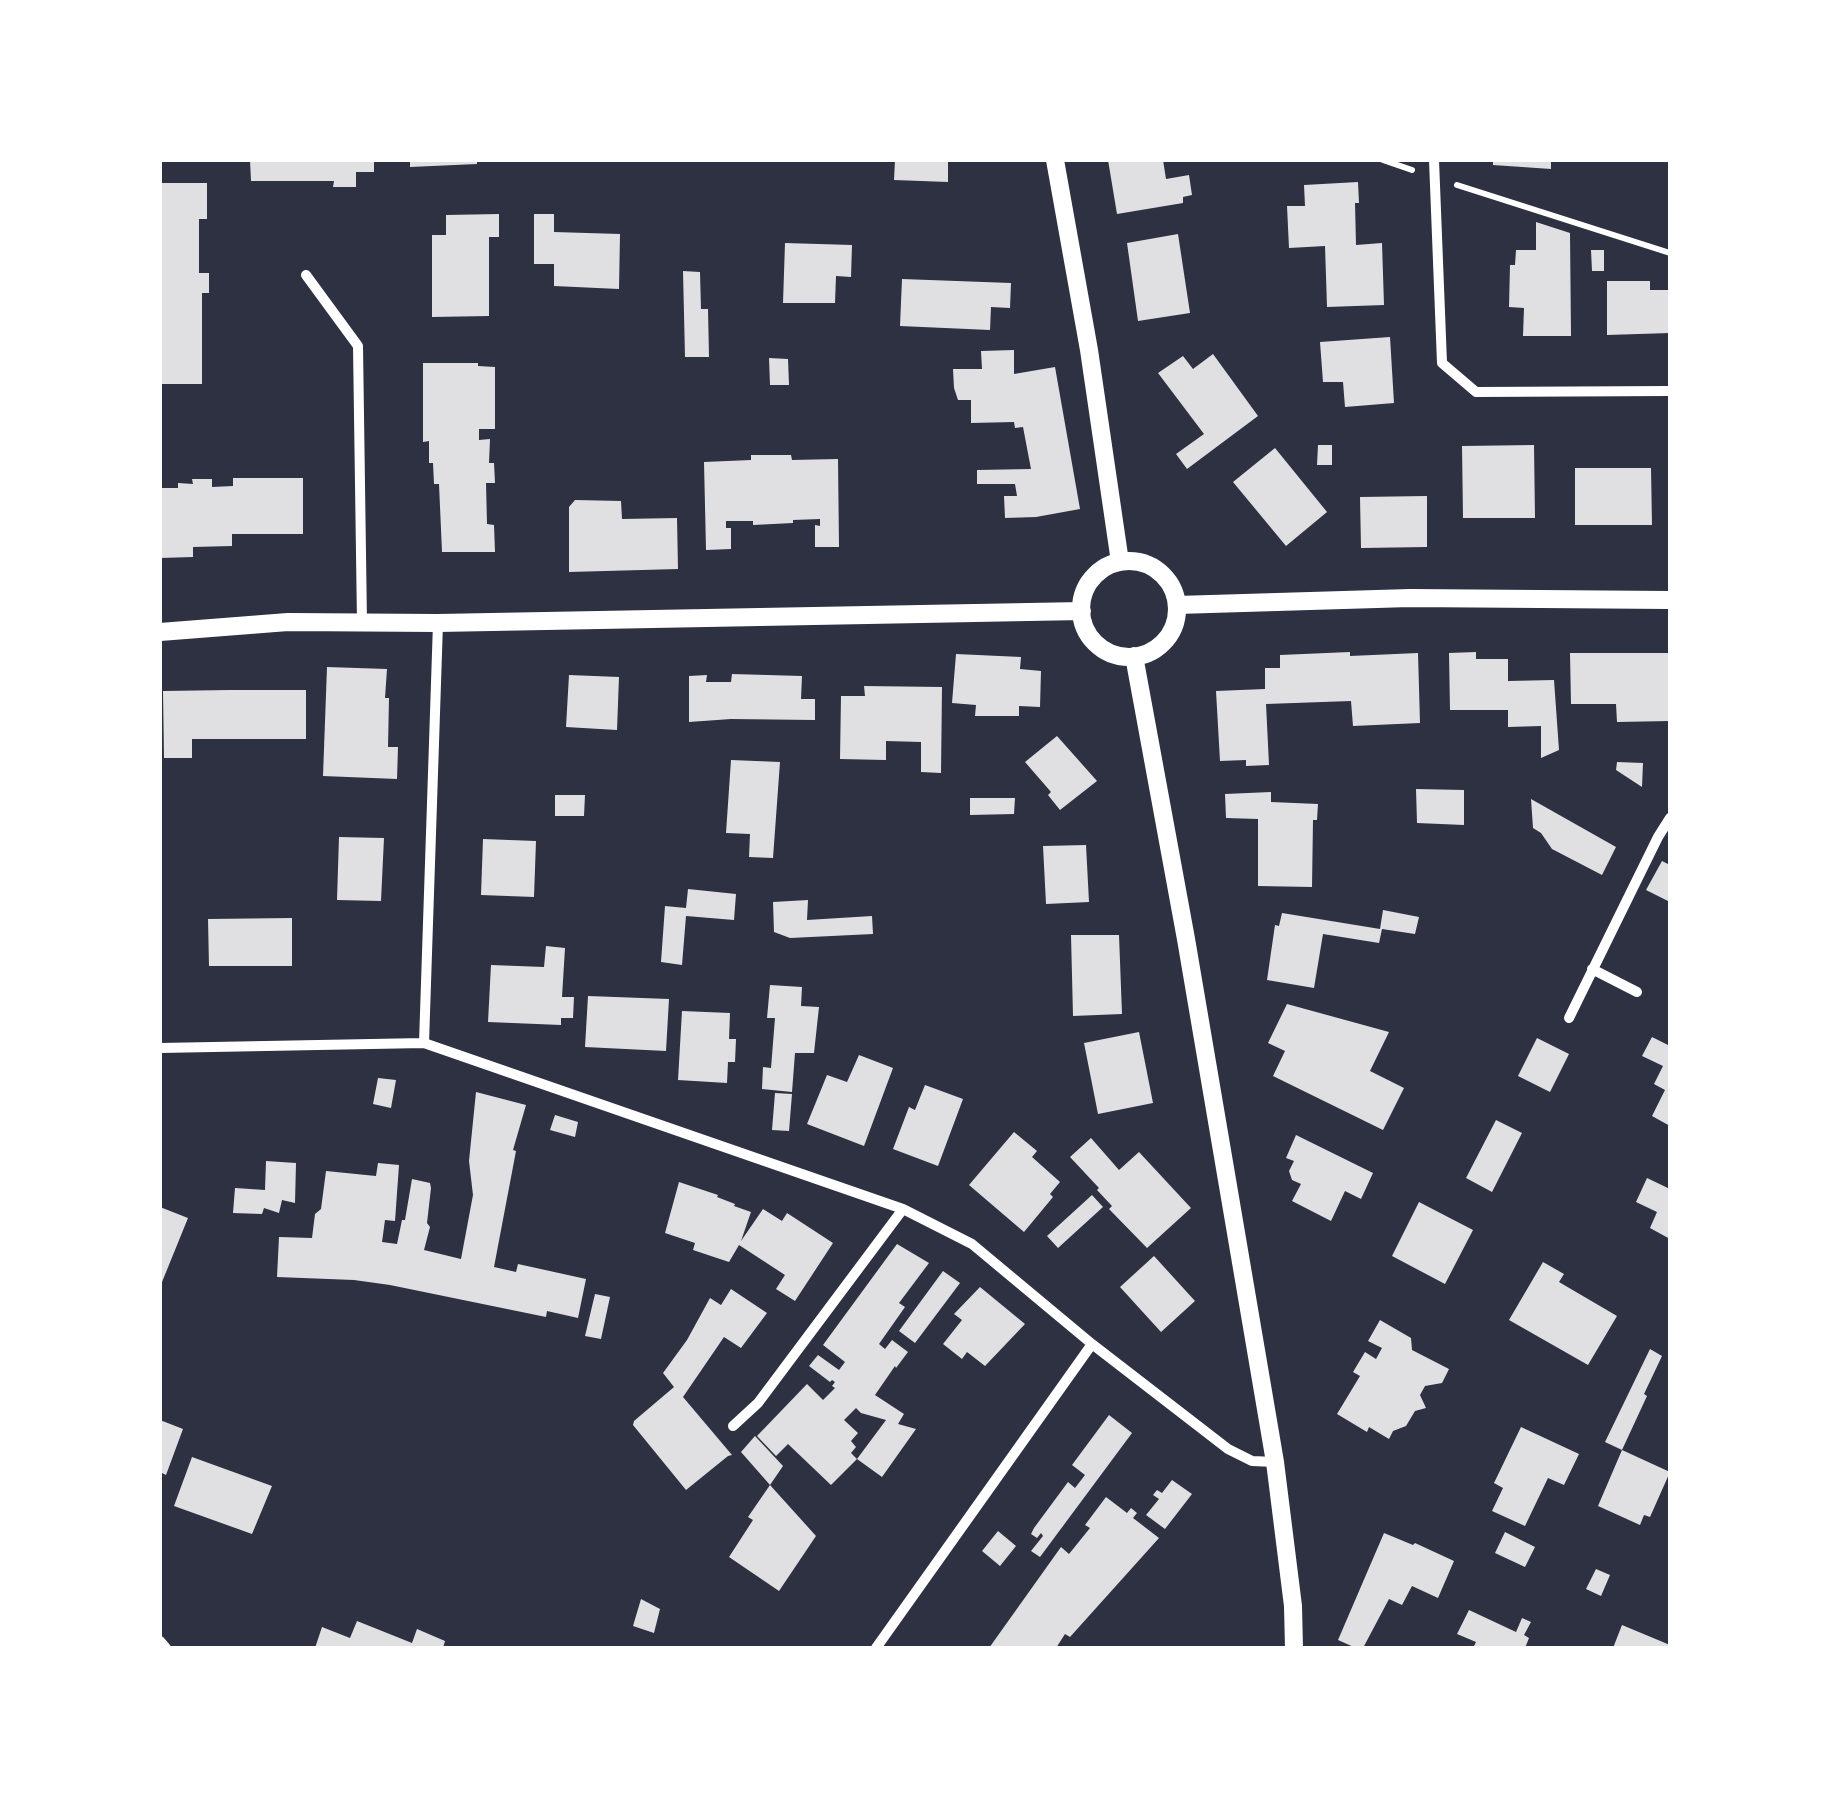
<!DOCTYPE html>
<html>
<head>
<meta charset="utf-8">
<style>
	body { margin:0 }
	#map { position:relative; width:1830px; height:1808px; overflow:hidden; background:#2d3142; font-family:Poppins,sans-serif }
	canvas { display:block }
	.frame { position:absolute; inset:0; border:162px solid #fff; pointer-events:none }
</style>
</head>
<body>
<div id="map">
<canvas width="1830" height="1808"></canvas>
<div class="frame"></div>
</div>
<script>
const ctx = document.querySelector('canvas').getContext('2d');
ctx.lineJoin = 'round';
function fillPath(path, color) {
  ctx.fillStyle = color;
  ctx.fill(path, 'evenodd');
}
function toPath(rows) {
  const path = new Path2D();
  for (const r of rows) {
    if (r.length === 3) {
      path.moveTo(r[0] + r[2], r[1]);
      path.arc(r[0], r[1], r[2], 0, 2 * Math.PI);
      continue;
    }
    path.moveTo(r[0], r[1]);
    for (let i = 2; i < r.length; i += 2) path.lineTo(r[i], r[i + 1]);
  }
  return path;
}
function strokePath(path, color, width, dash) {
  ctx.strokeStyle = color;
  ctx.lineWidth = width;
  ctx.lineCap = dash ? 'butt' : 'round';
  ctx.setLineDash(dash || []);
  ctx.stroke(path);
}
fillPath(toPath([
	[250,160,374,160,374,172,356,172,356,187,333,187,334,181,251,181],
	[410,160,477,160,477,164,410,167],
	[895,160,948,160,948,182,894,180],
	[1108,160,1163,160,1166,179,1189,175,1192,195,1183,197,1183,203,1117,214],
	[1493,160,1551,160,1551,169,1493,165],
	[1358,182,1359,203,1355,203,1356,245,1382,243,1384,305,1327,307,1325,246,1289,248,1287,206,1305,206,1304,185],
	[160,183,207,183,207,219,199,219,199,273,209,273,209,293,202,293,202,384,160,384],
	[499,214,499,237,489,237,489,316,432,317,432,235,446,235,446,215],
	[534,214,554,214,554,232,620,234,619,289,554,286,554,264,534,264],
	[1536,222,1570,233,1571,336,1523,336,1524,308,1509,307,1510,265,1515,265,1516,250,1536,250],
	[1178,234,1190,313,1138,321,1127,243],
	[785,243,852,245,851,277,836,276,835,303,783,303],
	[1591,250,1604,250,1604,271,1592,271],
	[683,271,700,272,701,309,708,309,709,357,685,357],
	[902,279,1011,283,1010,308,991,307,990,330,900,326],
	[1607,281,1650,281,1650,290,1670,290,1670,333,1607,335],
	[1390,337,1394,403,1345,407,1343,382,1323,382,1320,342],
	[1014,350,1014,374,1055,367,1080,509,1036,517,1005,518,1004,496,1017,496,1015,484,977,484,977,470,1031,469,1023,427,1015,428,1014,422,971,423,971,400,958,400,954,388,953,369,982,369,981,351],
	[1213,354,1258,416,1187,469,1176,454,1204,434,1158,373,1183,356,1193,369],
	[769,358,788,359,789,385,770,385],
	[423,363,478,363,478,366,495,367,495,429,479,429,479,440,490,439,489,463,494,463,495,483,486,483,487,524,494,525,495,552,442,552,439,484,434,484,433,463,429,463,429,441,423,442],
	[1318,445,1332,445,1332,465,1317,465],
	[1534,445,1535,518,1463,518,1462,446],
	[1275,448,1327,512,1286,546,1233,482],
	[751,455,791,455,792,460,838,459,839,547,815,547,815,525,820,526,820,519,793,520,793,523,753,525,753,521,726,521,726,528,731,528,731,549,706,550,704,462,751,460],
	[1575,468,1651,468,1652,525,1575,525],
	[233,478,303,478,303,534,232,534,232,546,193,547,193,557,160,558,160,488,178,488,178,483,193,484,192,479,212,479,212,487,233,486],
	[1427,496,1427,547,1361,548,1360,497],
	[575,500,621,501,622,519,677,518,678,569,569,572,569,507],
	[1350,652,1350,656,1418,653,1420,723,1353,726,1351,701,1266,704,1269,765,1246,766,1246,760,1220,761,1216,691,1265,689,1265,668,1280,668,1280,655],
	[1476,652,1476,659,1508,659,1508,681,1554,680,1559,750,1541,758,1541,726,1508,727,1508,710,1450,710,1449,653],
	[1570,653,1670,653,1670,721,1617,722,1616,704,1571,704],
	[956,654,1021,657,1020,669,1041,671,1040,707,1019,706,1019,716,975,716,976,705,952,703],
	[327,667,387,669,385,698,389,698,388,747,398,747,397,779,323,776],
	[732,674,802,676,801,699,815,699,815,720,731,719,689,722,689,676,707,675,706,682,731,682],
	[569,675,619,677,617,730,566,727],
	[864,686,942,687,941,773,921,772,921,742,886,741,886,760,840,759,841,696,865,696],
	[230,690,306,690,306,739,192,739,192,758,164,758,163,691],
	[1057,736,1097,781,1060,810,1048,795,1051,792,1025,762],
	[731,760,780,762,773,858,749,857,750,834,726,833],
	[1617,762,1643,763,1642,787,1616,770],
	[1416,789,1464,790,1464,825,1417,823],
	[1271,792,1271,802,1318,804,1317,820,1313,820,1312,887,1258,886,1258,819,1226,818,1225,794],
	[555,795,585,795,584,816,555,816],
	[970,798,1015,798,1014,814,970,815],
	[1531,799,1616,847,1602,875,1552,849,1541,833,1533,828],
	[339,837,384,838,381,901,337,900],
	[483,839,536,841,534,897,481,895],
	[1086,845,1089,902,1046,904,1043,846],
	[1662,861,1670,865,1670,902,1646,890],
	[688,889,736,894,734,920,686,916,682,965,661,962,665,906,686,908],
	[808,900,807,920,872,916,873,934,790,938,774,932,773,902],
	[1383,910,1419,917,1415,934,1382,929,1379,943,1323,934,1314,988,1267,980,1275,925,1279,926,1282,913,1380,929],
	[292,918,292,966,209,966,208,919],
	[1071,935,1119,935,1122,1014,1073,1016],
	[546,946,565,948,562,997,574,997,573,1018,561,1018,561,1025,488,1022,491,965,544,967],
	[770,985,802,987,801,1006,819,1007,814,1053,795,1053,792,1092,762,1089,763,1067,771,1068,775,1018,767,1018],
	[588,996,669,999,666,1051,585,1047],
	[1287,1004,1389,1032,1370,1071,1404,1088,1383,1130,1273,1076,1285,1051,1268,1043],
	[682,1011,730,1013,729,1039,736,1039,735,1062,728,1062,727,1083,678,1080],
	[1139,1032,1153,1103,1098,1114,1084,1043],
	[1652,1037,1670,1046,1670,1126,1652,1116,1665,1090,1654,1084,1663,1066,1642,1056],
	[1537,1038,1569,1054,1550,1092,1518,1076],
	[859,1055,893,1068,864,1146,807,1124,827,1075,847,1082],
	[378,1078,396,1080,391,1108,373,1104],
	[925,1085,963,1099,938,1166,893,1149,909,1107,915,1110],
	[476,1092,526,1105,513,1150,516,1151,494,1267,516,1272,518,1264,586,1279,578,1318,547,1311,546,1317,390,1285,354,1280,277,1277,279,1237,312,1238,315,1214,321,1209,326,1171,376,1176,378,1163,399,1165,395,1221,385,1220,382,1242,397,1244,402,1220,405,1220,412,1179,430,1183,431,1188,427,1223,430,1227,424,1250,461,1259,473,1195,469,1161],
	[775,1093,792,1094,789,1131,772,1130],
	[555,1115,578,1122,575,1137,550,1130],
	[1496,1120,1522,1133,1492,1192,1466,1178],
	[1014,1132,1037,1151,1032,1157,1060,1182,1050,1194,1053,1197,1024,1232,969,1185],
	[1296,1135,1373,1173,1361,1199,1345,1191,1331,1221,1292,1201,1301,1184,1292,1180,1289,1171,1294,1161,1286,1158],
	[1091,1138,1119,1170,1139,1152,1191,1208,1147,1248,1109,1209,1112,1206,1097,1190,1099,1188,1070,1157],
	[266,1161,296,1163,295,1203,282,1200,279,1213,264,1208,262,1214,233,1213,235,1188,265,1190],
	[1647,1178,1670,1189,1670,1239,1650,1228,1657,1212,1636,1202],
	[679,1182,718,1195,717,1197,735,1204,734,1206,751,1212,741,1241,763,1209,782,1221,787,1213,833,1243,795,1301,776,1289,785,1275,739,1245,729,1262,693,1250,695,1243,665,1233],
	[1092,1195,1103,1207,1058,1248,1047,1236],
	[1419,1202,1473,1230,1445,1284,1392,1256],
	[160,1207,188,1218,160,1287],
	[897,1244,929,1263,899,1303,905,1307,879,1344,885,1349,892,1340,908,1352,896,1368,895,1366,875,1395,904,1414,898,1424,916,1429,882,1477,857,1459,886,1420,861,1413,856,1408,844,1420,858,1433,851,1441,856,1447,851,1453,857,1459,831,1485,788,1444,776,1456,757,1436,807,1384,823,1400,835,1388,832,1386,835,1382,832,1380,830,1382,809,1366,818,1355,839,1370,845,1362,823,1345],
	[1154,1256,1195,1301,1161,1332,1120,1287],
	[1543,1262,1564,1274,1559,1282,1617,1316,1588,1365,1509,1320],
	[943,1271,960,1283,915,1343,899,1331],
	[980,1287,1025,1324,985,1366,967,1352,962,1359,943,1344,962,1320,954,1314],
	[731,1289,767,1313,741,1348,724,1337,683,1397,732,1455,728,1456,686,1490,633,1425,634,1421,674,1387,663,1373,687,1340,710,1298,721,1305],
	[595,1294,610,1297,601,1339,585,1336],
	[1380,1320,1411,1338,1412,1350,1449,1369,1442,1383,1425,1386,1420,1395,1426,1408,1415,1411,1406,1426,1393,1431,1389,1439,1369,1427,1367,1432,1337,1414,1360,1376,1353,1372,1365,1352,1376,1359,1382,1348,1368,1341],
	[1650,1349,1662,1356,1644,1394,1647,1396,1622,1450,1605,1442],
	[1109,1415,1132,1433,1040,1557,1031,1551,1043,1536,1041,1533,1037,1538,1031,1534,1034,1528,1068,1482,1075,1488,1085,1475,1072,1465],
	[160,1420,183,1429,166,1475,160,1472],
	[1521,1427,1579,1454,1564,1485,1548,1478,1525,1526,1492,1511,1503,1488,1494,1483],
	[755,1436,783,1466,770,1485,741,1452],
	[1622,1450,1670,1472,1650,1517,1644,1515,1640,1525,1598,1506],
	[192,1457,272,1486,252,1534,174,1506],
	[1172,1480,1192,1494,1165,1529,1146,1515,1159,1499,1153,1495,1157,1490,1162,1493],
	[770,1485,816,1536,779,1591,729,1557,753,1520,748,1517],
	[1106,1497,1127,1513,1131,1508,1137,1513,1133,1518,1159,1538,1070,1637,1065,1634,1056,1648,989,1648,1061,1547,1069,1554,1090,1528,1085,1525],
	[998,1531,1016,1546,1000,1566,982,1551],
	[1505,1532,1535,1547,1525,1567,1495,1553],
	[1384,1533,1413,1545,1415,1543,1454,1561,1438,1598,1412,1586,1402,1605,1389,1599,1363,1648,1356,1648,1338,1640],
	[1596,1569,1610,1575,1601,1596,1586,1589],
	[641,1599,660,1609,654,1633,633,1626],
	[1469,1610,1516,1632,1522,1618,1531,1622,1524,1635,1529,1638,1525,1648,1473,1648,1476,1642,1457,1634],
	[357,1621,412,1643,417,1629,445,1641,443,1648,315,1648,322,1627,350,1638],
	[1622,1625,1670,1645,1670,1648,1613,1648]
]), '#e0e0e3');
strokePath(toPath([
	[1383,160,1412,170],
	[1457,185,1670,253]
]), '#fff', 6);
strokePath(toPath([
	[1434,160,1442,363,1476,392,1670,391],
	[306,275,358,346,362,623],
	[1592,969,1637,992],
	[1569,1018,1658,837,1670,818],
	[424,1043,438,623],
	[160,1048,424,1043,903,1209,972,1244,1092,1344,1228,1449,1252,1461,1275,1462],
	[733,1426,758,1403,903,1209],
	[160,1641,166,1648],
	[876,1648,1092,1344]
]), '#fff', 10);
strokePath(toPath([
	[1055,160,1089,350,1120,562],
	[1129,609,48],
	[1177,605,1410,598,1670,600],
	[160,632,288,622,438,623,1082,611],
	[1134,656,1186,939,1275,1462,1293,1606,1294,1648]
]), '#fff', 18);
</script>
</body>
</html>
